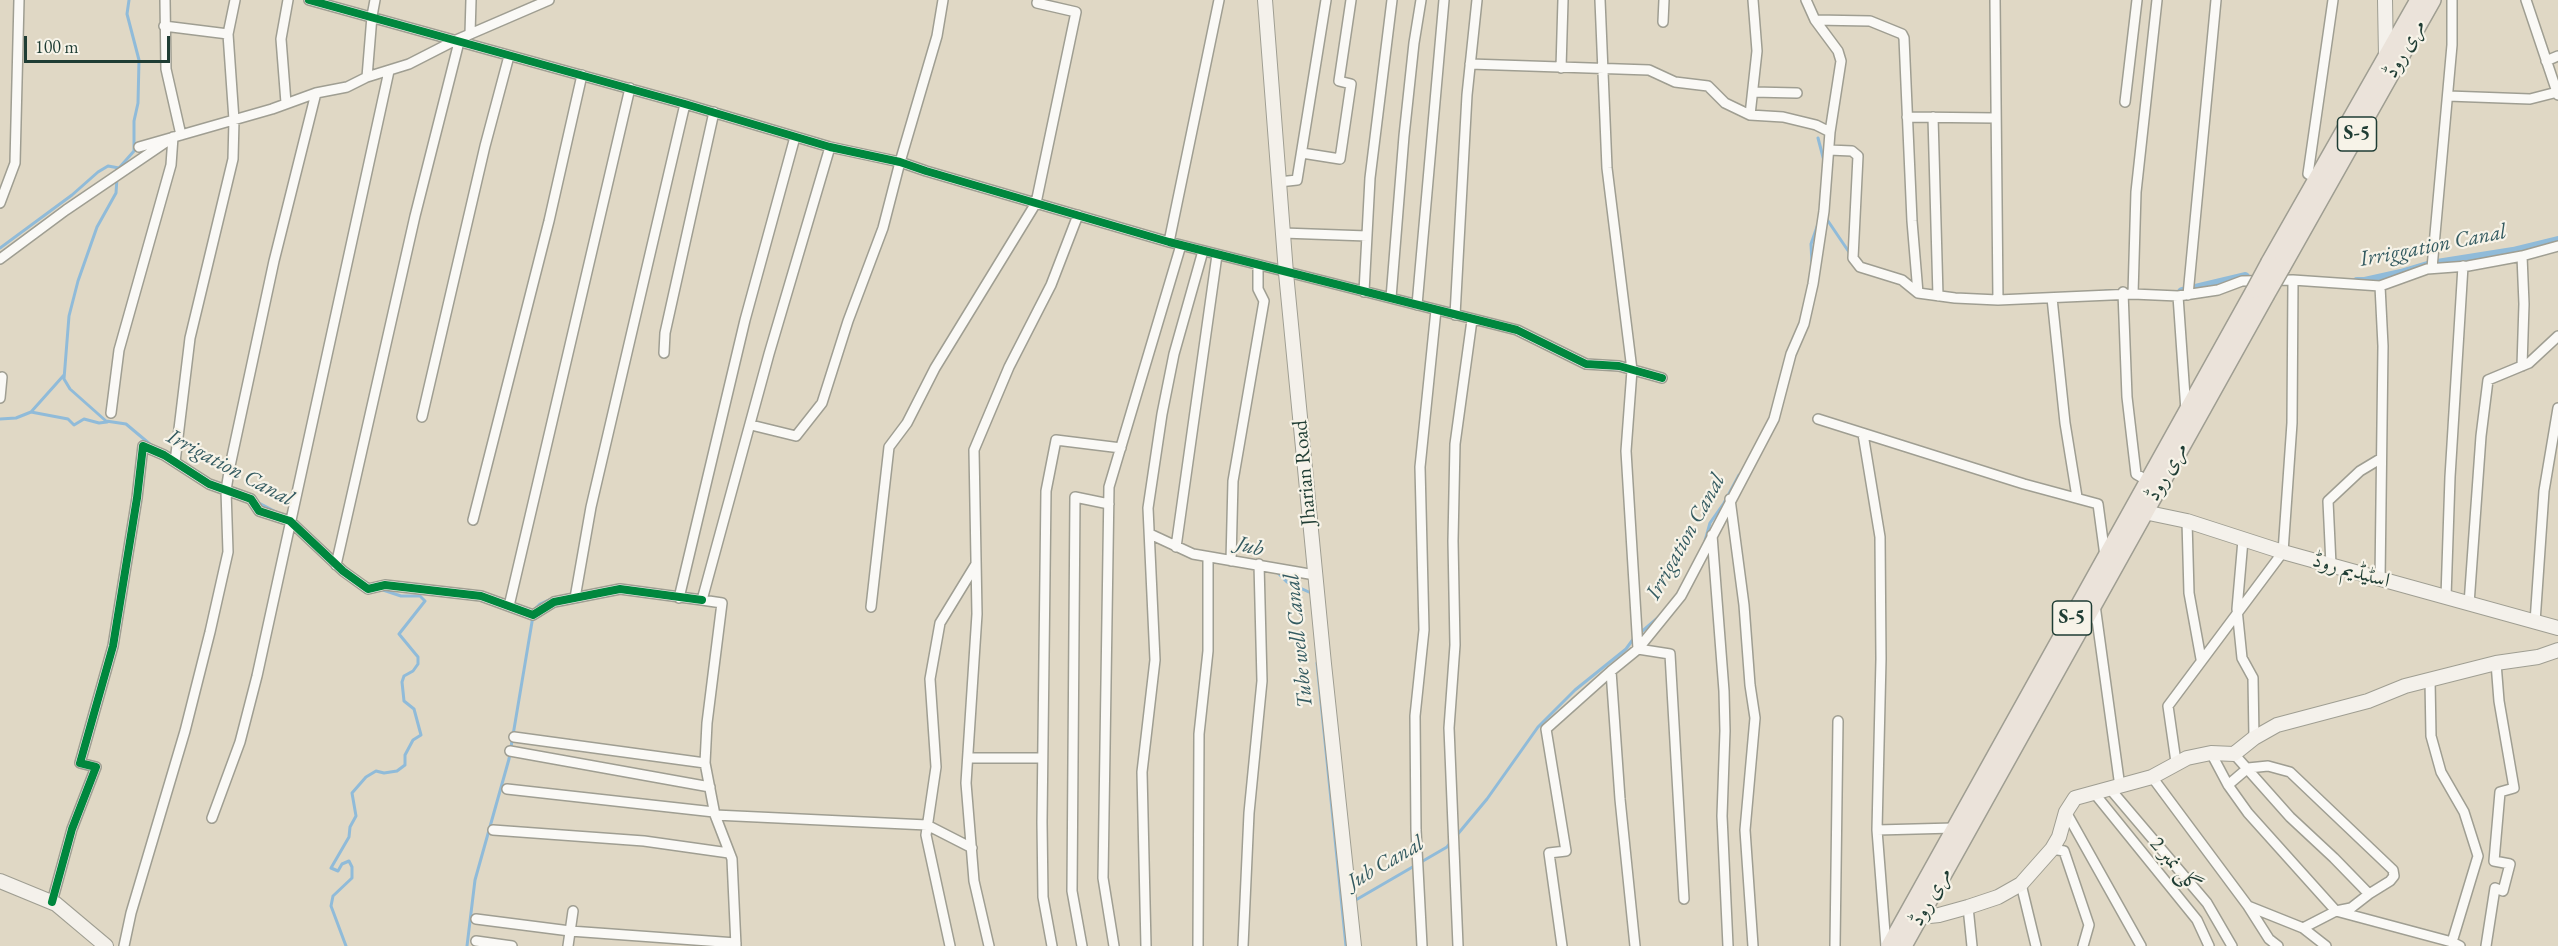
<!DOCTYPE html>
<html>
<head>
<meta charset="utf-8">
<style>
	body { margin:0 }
	#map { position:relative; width:2558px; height:946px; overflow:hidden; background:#e0d8c5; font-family:"EB Garamond",serif }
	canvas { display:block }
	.scale { position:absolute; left:24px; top:36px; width:146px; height:27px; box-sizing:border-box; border:3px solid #1f3d34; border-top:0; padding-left:8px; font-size:18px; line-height:21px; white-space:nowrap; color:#1f3d34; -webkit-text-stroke:4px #f7f3e8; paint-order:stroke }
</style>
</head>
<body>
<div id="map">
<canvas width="2558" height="946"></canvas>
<div class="scale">100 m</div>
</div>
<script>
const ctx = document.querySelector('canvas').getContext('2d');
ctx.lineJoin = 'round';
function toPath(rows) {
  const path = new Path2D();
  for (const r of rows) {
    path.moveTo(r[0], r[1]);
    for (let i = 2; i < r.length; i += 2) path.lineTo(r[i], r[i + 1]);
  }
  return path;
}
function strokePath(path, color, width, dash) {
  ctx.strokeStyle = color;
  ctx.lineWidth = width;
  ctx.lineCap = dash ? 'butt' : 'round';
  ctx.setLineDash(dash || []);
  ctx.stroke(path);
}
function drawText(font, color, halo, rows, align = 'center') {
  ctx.font = font + ' "EB Garamond",Amiri,serif';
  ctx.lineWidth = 4.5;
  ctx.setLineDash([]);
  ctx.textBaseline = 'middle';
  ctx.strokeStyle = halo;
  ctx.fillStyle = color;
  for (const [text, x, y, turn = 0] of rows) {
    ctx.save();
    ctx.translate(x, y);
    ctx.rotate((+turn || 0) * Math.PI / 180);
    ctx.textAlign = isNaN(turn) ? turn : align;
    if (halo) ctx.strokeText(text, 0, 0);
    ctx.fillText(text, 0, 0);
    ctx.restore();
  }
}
strokePath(toPath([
	[1818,138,1824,161],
	[119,168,134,151,134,121,138,103,139,60,127,14,129,0],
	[117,178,116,193,97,227,78,281,69,316,64,379,70,389,106,421,126,424,151,445],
	[1826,218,1851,255],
	[0,248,72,195,98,172,108,166,119,168,118,171],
	[1812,264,1811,244,1818,224],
	[2105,291,2119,291],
	[31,412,68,419,74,425,84,419,99,423,107,422],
	[0,419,16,418,31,412,64,375],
	[257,502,278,513],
	[1705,541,1710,523,1724,503,1739,475],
	[1277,572,1287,582,1311,593],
	[563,596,618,586],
	[534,610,540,604,551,599],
	[1639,634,1661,615],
	[1317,663,1346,946],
	[1457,835,1487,799,1538,727,1575,690,1626,649,1634,638],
	[1354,901,1447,847,1451,842],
	[346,946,331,906,333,896,352,878,352,867,349,861,342,864,338,871,331,868,349,837,350,827,356,816,352,793,366,777,376,771,384,773,397,771,405,765,405,755,413,740,421,735,414,709,404,701,402,682,404,676,413,671,418,664,418,657,399,634,425,601,420,596,401,596,383,590],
	[467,946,475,880,509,759,533,616]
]), '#90bbd9', 3);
strokePath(toPath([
	[2357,282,2365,282,2401,274,2431,265,2513,252,2558,241],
	[2182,292,2245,277]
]), '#90bbd9', 10);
const street = toPath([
	[165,0,166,69,181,135],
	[309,0,685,104,830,147,900,162,926,171,1169,242,1517,330,1586,364,1619,366,1662,378],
	[1600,0,1607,168,1632,370,1626,451,1638,649],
	[1995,0,1998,300],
	[2526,0,2558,95],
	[1815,20,1870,21,1902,34,1904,38,1912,221,1918,293],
	[1663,22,1664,0],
	[164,26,228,34],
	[470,34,471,0],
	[2546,61,2558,56],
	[1470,64,1649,70,1675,82,1708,86,1725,103,1750,115,1783,117,1816,125,1830,132],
	[1561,68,1563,0],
	[367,77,372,16,375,0],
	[1753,92,1797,93],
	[2448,96,2530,99,2557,92],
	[2125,102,2137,0],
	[286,103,281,39,288,0],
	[1750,115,1757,51,1753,0],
	[1907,117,1995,118],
	[1933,117,1938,296],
	[139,147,272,109,316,93,347,87,367,77,409,64,454,41,549,0],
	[1829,150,1852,151,1858,156,1853,258,1860,267,1902,280,1918,293,1955,298,1998,300,2133,294,2178,296,2218,290,2242,281,2293,280,2380,286,2427,269,2468,266,2522,256,2558,246],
	[1302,153,1340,159,1351,84,1339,81,1351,0],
	[2316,178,2308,174,2333,0],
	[1279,182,1297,180,1326,0],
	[0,203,15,163,19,0],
	[1283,233,1367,236],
	[1169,242,1219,0],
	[0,259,66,210,166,142],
	[2432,268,2452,45,2452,0],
	[1364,292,1370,178,1392,0],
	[2123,292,2127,397,2136,474,2148,481],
	[2133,294,2136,192,2157,0],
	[2188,295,2216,0],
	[2178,296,2186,411],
	[1391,298,1404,136,1414,43,1421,0],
	[2052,298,2065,423,2077,497],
	[1417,305,1444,0],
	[1455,315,1467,95,1477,0],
	[664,353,665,333,714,112],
	[2522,366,2524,304,2522,256],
	[0,398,2,377],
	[111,413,119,350,171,165,173,137],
	[422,417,485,146,509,56],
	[1818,419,2024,484,2098,504,2105,556],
	[751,425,796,436,822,403,848,321,883,228,900,162,937,36,943,0],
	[1863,434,1880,537,1881,659,1877,830,1886,946],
	[175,462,190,338,233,159,234,120,228,34,235,0],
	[1730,499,1744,605,1750,685,1755,718,1745,830,1753,946],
	[473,520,549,221,582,75],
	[2187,521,2189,593,2201,659],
	[1150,534,1193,554,1315,575],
	[1712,535,1724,691,1725,731,1722,816,1728,946],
	[2243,540,2237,609,2242,658,2253,678,2254,738],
	[1176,547,1217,255],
	[1231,561,1233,481,1264,301,1258,289,1258,266],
	[336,565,415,216,459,42],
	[2331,565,2328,501,2360,471,2380,459],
	[2380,580,2383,346,2380,286],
	[2446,597,2450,477,2463,266],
	[575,598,591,507,685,104],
	[679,598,745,320,795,137],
	[2469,604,2481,436,2488,380,2529,363,2558,336],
	[2095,605,2120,787],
	[509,606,630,88],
	[871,607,889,447,907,423,935,368,1036,203,1076,12,1037,3,1038,0],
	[2535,622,2544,491,2558,408],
	[1638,649,1681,596,1774,419,1791,354,1804,324,1813,284,1824,211,1830,132,1841,61,1838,51,1815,20,1806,0],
	[2430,680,2431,736,2441,772,2464,812,2478,856,2452,942],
	[514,737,705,763],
	[510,751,710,787],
	[2211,753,2228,785,2248,813,2336,911,2351,908,2369,894,2334,858,2290,817,2234,754],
	[968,758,1041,758],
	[2176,762,2168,706,2283,552,2292,423,2293,280],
	[2152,777,2248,906,2269,939,2278,946],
	[2228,785,2248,768,2268,766,2290,772,2393,870,2394,876,2390,881,2369,894],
	[507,789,714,812],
	[2111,790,2207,903,2232,946],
	[2095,794,2197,920,2209,946],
	[2066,812,2141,946],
	[715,815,927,825,972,848],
	[212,818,240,742,257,676,389,71],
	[493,830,644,841,729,853],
	[1877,830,1954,828],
	[2052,849,2064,851,2089,925,2083,946],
	[2021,884,2036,946],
	[52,902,72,829,96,767,80,763,113,646,137,498,143,446,164,455,209,484,251,499,259,511,290,521,343,571,368,589,385,585,481,596,533,615,554,602,620,589,702,600],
	[2248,906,2303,928,2336,911,2452,942,2460,946],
	[1968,907,1972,946],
	[476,919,570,931,736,943],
	[2303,928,2326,946],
	[476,941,512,946],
	[124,946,131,913,185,731,210,632,228,552,226,490,230,466,274,261,316,93],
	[568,946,573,911],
	[736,946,732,859,715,815,705,763,707,723,722,603,702,600,769,354,830,147],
	[950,946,926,835,936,767,930,679,940,623,976,564],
	[989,946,974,881,966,783,977,614,974,450,1009,367,1051,285,1078,215],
	[1052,946,1043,897,1042,822,1046,491,1056,440,1121,448],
	[1082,946,1072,891,1075,497,1109,504],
	[1114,946,1103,878,1109,487,1181,245],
	[1146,946,1142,772,1155,660,1148,508,1162,414,1174,354,1203,251],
	[1198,946,1199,734,1208,651,1208,557],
	[1243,946,1249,813,1262,681,1259,564],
	[1422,946,1416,830,1415,716,1424,630,1420,467,1436,310],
	[1458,946,1449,728,1455,645,1453,541,1455,444,1472,320],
	[1562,946,1549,853,1566,851,1546,729,1611,671],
	[1635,946,1620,799,1611,671,1638,649,1670,654,1684,899],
	[1835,946,1838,721],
	[2486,946,2495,888,2503,891,2510,864,2494,861,2500,792,2514,788,2499,701,2496,663]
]);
const secondary = toPath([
	[1265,0,1286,273,1324,664,1354,946],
	[2385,0,2386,57],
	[2144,512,2187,521,2283,552,2558,628],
	[0,881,56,904,106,946],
	[1920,917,1939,915,1968,907,1998,897,2021,884,2052,849,2059,837,2066,812,2075,798,2152,777,2187,758,2211,753,2234,754,2254,738,2277,725,2368,701,2405,686,2496,663,2538,657,2558,650]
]);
const primary = toPath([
	[2269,262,2418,0],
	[2282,268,2433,0],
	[1889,946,2254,290],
	[1904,946,2266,296]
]);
strokePath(street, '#9f9e92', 12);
strokePath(secondary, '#9f9e92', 16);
strokePath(primary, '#9f9e92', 18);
strokePath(street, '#faf9f6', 9);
strokePath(secondary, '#f4f1eb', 14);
strokePath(primary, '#ebe3da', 15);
const primaryBridge = toPath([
	[2254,290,2269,262],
	[2266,296,2282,268]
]);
strokePath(primaryBridge, '#9f9e92', 18, []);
strokePath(primaryBridge, '#ebe3da', 15);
strokePath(toPath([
	[309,0,685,104,830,147,900,162,926,171,1169,242,1517,330,1586,364,1619,366,1662,378],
	[52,902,72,829,96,767,80,763,113,646,137,498,143,446,164,455,209,484,251,499,259,511,290,521,343,571,368,589,385,585,481,596,533,615,554,602,620,589,702,600]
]), '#00873e', 8);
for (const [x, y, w] of [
	[2357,134,39],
	[2072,618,39]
]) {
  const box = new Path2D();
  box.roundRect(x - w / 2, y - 17, w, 34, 4.5);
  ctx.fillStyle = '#f7f3e8';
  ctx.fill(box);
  strokePath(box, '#1f3d34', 1.5);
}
drawText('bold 20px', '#1f3d34', null, [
	["S-5",2357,134],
	["S-5",2072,618]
]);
drawText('21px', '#1f3d34', '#f7f3e8', [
	["مری روڈ",2405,49,-61],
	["مری روڈ",2167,472,-61],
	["Jharian Road",1305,473,-95],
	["اسٹیڈیم روڈ",2351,571,16],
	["گلی نمبر 2",2175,865,49],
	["مری روڈ",1931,897,-61]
]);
drawText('italic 22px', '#335a60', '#f7f3e8', [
	["Irriggation Canal",2433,246,-11],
	["Irrigation Canal",230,468,28],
	["Irrigation Canal",1686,537,-61],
	["Jub",1250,547,15],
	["Tube well Canal",1299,641,-96],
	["Jub Canal",1386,863,-30]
]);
</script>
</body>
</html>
